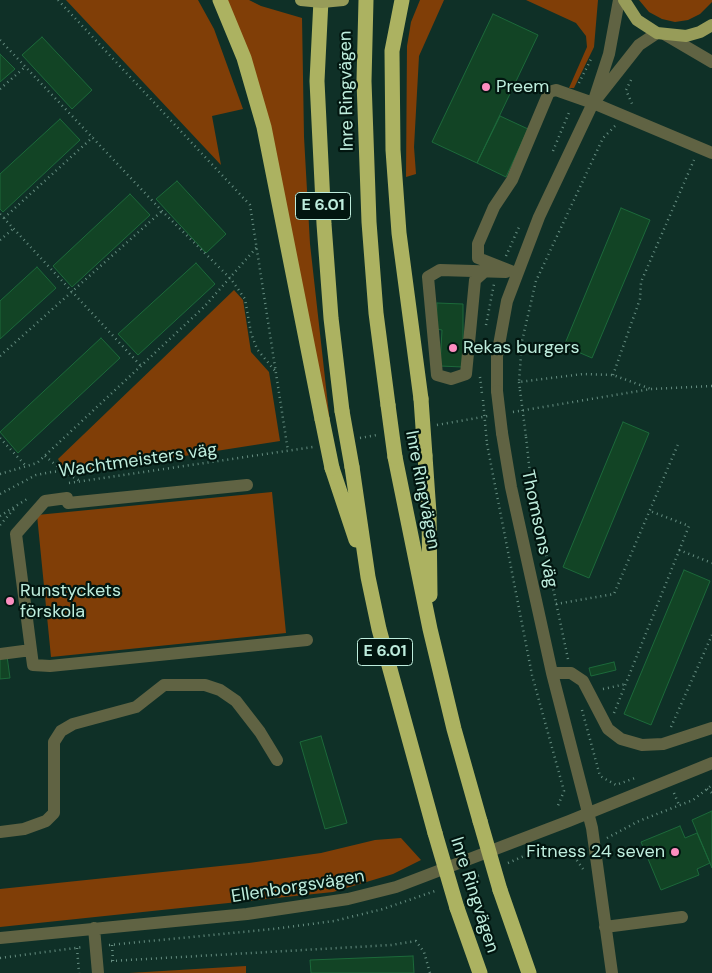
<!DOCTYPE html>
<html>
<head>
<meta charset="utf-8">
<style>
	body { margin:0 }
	canvas { display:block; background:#0f3027 }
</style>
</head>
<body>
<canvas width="712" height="973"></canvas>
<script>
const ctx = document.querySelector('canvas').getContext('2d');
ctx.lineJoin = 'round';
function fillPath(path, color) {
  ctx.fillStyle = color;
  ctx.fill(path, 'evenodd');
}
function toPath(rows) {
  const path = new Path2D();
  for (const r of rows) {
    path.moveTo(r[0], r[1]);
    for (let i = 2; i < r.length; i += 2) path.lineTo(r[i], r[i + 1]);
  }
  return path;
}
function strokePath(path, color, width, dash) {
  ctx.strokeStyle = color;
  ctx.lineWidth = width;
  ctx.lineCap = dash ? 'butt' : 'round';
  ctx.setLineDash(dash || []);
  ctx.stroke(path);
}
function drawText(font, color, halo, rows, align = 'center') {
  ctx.font = font + ' "DM Sans",sans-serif';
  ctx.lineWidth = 4.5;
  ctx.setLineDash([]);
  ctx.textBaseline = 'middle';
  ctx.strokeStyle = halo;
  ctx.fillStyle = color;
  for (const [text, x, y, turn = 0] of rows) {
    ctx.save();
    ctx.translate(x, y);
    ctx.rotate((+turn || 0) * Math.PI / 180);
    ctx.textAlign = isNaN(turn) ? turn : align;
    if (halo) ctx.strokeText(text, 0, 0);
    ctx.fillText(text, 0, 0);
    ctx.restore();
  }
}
fillPath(toPath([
	[66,0,198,0,214,29,243,109,212,116,221,165],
	[227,0,249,0,261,6,302,18,304,137,310,244,334,459,306,330],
	[420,0,444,0,419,56,414,147,416,174,406,177,407,46,411,22],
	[526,0,598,0,594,47,574,88,569,88,587,47,586,36,576,23],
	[639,0,712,0,712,2,700,14,688,20,675,22,662,19,649,12],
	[234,290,243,300,251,352,269,372,280,441,75,473,65,470,58,459],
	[272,492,286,633,51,657,37,515],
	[401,838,421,860,393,874,333,892,0,927,0,889,249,863,321,853,375,840],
	[246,966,246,973,129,973]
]), '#803e07');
const building = toPath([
	[493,14,538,35,477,163,432,142,493,14],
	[42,37,92,90,72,109,22,55,42,37],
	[0,54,15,69,0,82,0,54],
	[500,116,528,129,506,177,477,163,500,116],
	[60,119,80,140,3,212,0,209,0,174,60,119],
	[177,181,226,234,206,253,156,199,177,181],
	[130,194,150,215,72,287,53,266,130,194],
	[621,208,650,220,592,358,564,346,621,208],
	[196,263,215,284,138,355,118,334,196,263],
	[37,267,56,288,0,339,0,301,37,267],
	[437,303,463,304,463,367,440,366,442,330,436,329,437,303],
	[101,338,120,358,18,453,0,432,101,338],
	[623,422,649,433,589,578,563,567,623,422],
	[684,570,710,581,651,725,624,714,684,570],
	[7,656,10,678,0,679,0,657,7,656],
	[614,662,616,670,591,676,589,668,614,662],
	[321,736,347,823,325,829,300,742,321,736],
	[712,811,712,868,692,820,712,811],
	[680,826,685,838,697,833,710,863,697,869,699,875,661,890,641,842,680,826],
	[413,956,414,973,311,973,310,960,413,956]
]);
fillPath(building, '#124425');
strokePath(building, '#1c693a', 1);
strokePath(toPath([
	[58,0,250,205,288,451],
	[0,40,162,211,231,279,245,299,251,333,257,349,275,371],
	[631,80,626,90,633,106],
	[579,83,592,57],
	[0,89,25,67],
	[615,126,603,138,536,281,522,341,519,382,583,374,613,375,651,389],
	[553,151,570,110],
	[0,214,141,366],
	[4,218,93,137],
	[0,240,14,228],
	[506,256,519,227],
	[486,325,494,284],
	[0,356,162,211],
	[613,375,640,299,641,282,694,160],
	[480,377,482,394],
	[519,382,520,390],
	[513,412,651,389,712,386],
	[437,425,488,416],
	[526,437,531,483,568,659],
	[0,438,26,466],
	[360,438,377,435],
	[487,444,532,675,564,791,557,808],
	[45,456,62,470],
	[0,474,37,463,204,307,257,247],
	[69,483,313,447],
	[0,494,36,475,51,472,63,471,80,481],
	[0,516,27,499],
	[0,525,14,509],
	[679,550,712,563],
	[556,604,614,594,679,442],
	[603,689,626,684],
	[582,710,600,776,616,785,635,778],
	[614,713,689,526,650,511],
	[671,727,712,635],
	[707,789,712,793],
	[674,793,679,805],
	[607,838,639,821,693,800,712,785],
	[571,852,583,869],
	[508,863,540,849,571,852,581,848],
	[464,881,480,875],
	[109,945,273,929,334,921,383,909,438,890],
	[112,945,113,961],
	[77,948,79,973],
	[0,958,83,947],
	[111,961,391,945,416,941,424,952,430,973]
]), '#658d80', 2.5, [1, 4]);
strokePath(toPath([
	[666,35,712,62],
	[598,97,639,45,657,33],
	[484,272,475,280,466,374,451,379,437,375,428,277,440,270,506,272],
	[516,273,478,258,478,244,494,207,512,180,549,92,556,90,593,103,712,153],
	[497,391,497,356,507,301,539,217,593,103,609,54,619,0],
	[502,433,511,487,552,673,592,828,612,973],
	[31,650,33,665,50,666,307,640],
	[0,654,31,650,16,534,45,501,67,498,68,503,247,485],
	[552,673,571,673,583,681,608,729,621,739,642,745,663,744,712,728],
	[0,832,24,829,46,821,54,813,54,742,61,731,73,724,136,707,164,685,205,685,220,690,236,701,260,732,277,760],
	[605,927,682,917],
	[94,928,98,973],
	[0,938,247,914,348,899,396,887,569,821,712,763]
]), '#606343', 12);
strokePath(toPath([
	[624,0,637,20,657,33,686,36,700,32,712,25]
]), '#979c59', 12);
strokePath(toPath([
	[220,0,244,58,264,127,322,419],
	[321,0,317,81,324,224,331,318,342,411],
	[366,0,364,81,369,222,376,313,388,405],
	[402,0,392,51,393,150,399,233,421,399],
	[425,456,429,513,430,595],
	[395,457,430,629,454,729,480,821],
	[352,467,368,577,379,629,435,833],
	[332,468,356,540],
	[500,890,529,973],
	[457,908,480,973]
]), '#acb261', 15);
strokePath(toPath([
	[520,390,526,437],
	[483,400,487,444]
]), '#658d80', 2.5, [1, 4]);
strokePath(toPath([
	[497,391,502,433]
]), '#606343', 12);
strokePath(toPath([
	[301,0,322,2,343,0]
]), '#979c59', 12);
strokePath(toPath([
	[421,399,425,456],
	[388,405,395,457],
	[342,411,352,467],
	[322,419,332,468],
	[480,821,500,890],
	[435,833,457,908]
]), '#acb261', 15);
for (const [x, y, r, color] of [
	[486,87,5,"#fd8ec0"],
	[453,348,5,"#fd8ec0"],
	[10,601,5,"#fd8ec0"],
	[675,852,5,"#fd8ec0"]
]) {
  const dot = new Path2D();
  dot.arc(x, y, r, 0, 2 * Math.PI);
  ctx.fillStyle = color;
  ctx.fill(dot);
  strokePath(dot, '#021610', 2);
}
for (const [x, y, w] of [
	[323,206,55],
	[385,652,55]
]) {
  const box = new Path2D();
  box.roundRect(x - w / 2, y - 13.5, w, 27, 4);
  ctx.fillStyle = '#021610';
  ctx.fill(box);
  strokePath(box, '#beeddd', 1);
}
drawText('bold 16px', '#beeddd', null, [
	["E 6.01",323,206],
	["E 6.01",385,652]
]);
drawText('18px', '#beeddd', '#021610', [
	["Preem",496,87],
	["Rekas burgers",463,348],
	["Runstyckets",20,591],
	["förskola",20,612],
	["Fitness 24 seven",665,852,"right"]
], 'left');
drawText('18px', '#beeddd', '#021610', [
	["Inre Ringvägen",347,91,-91],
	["Wachtmeisters väg",138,461,-8],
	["Inre Ringvägen",422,490,79],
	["Thomsons väg",539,529,78],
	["Ellenborgsvägen",298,887,-9],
	["Inre Ringvägen",474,895,72]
]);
</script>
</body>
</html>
